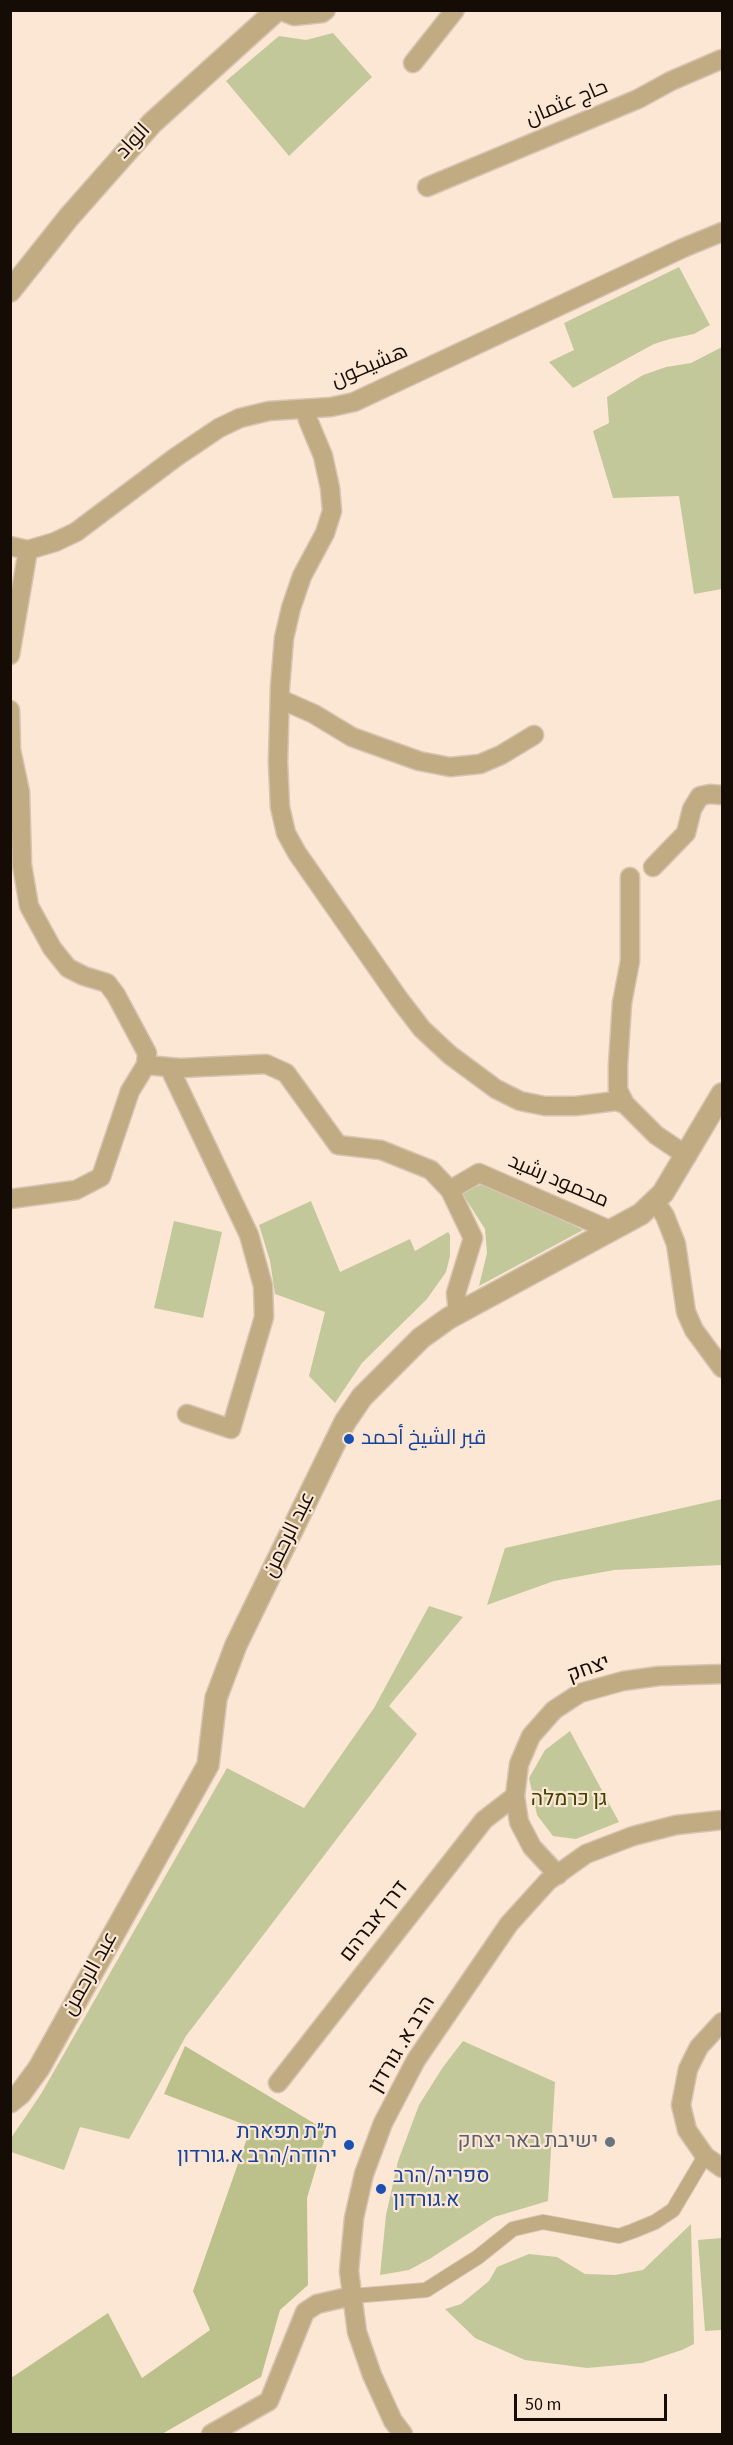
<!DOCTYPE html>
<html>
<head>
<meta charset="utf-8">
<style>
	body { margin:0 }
	#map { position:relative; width:733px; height:2445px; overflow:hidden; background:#fce7d4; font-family:"Source Sans 3",sans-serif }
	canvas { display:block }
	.frame { position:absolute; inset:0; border:12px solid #150d05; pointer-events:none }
	.scale { position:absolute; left:514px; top:2394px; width:153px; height:27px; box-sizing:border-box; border:3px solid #150d05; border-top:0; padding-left:8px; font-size:18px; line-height:21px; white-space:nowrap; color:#150d05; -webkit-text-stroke:4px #fce7d4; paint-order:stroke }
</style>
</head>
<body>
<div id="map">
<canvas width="733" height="2445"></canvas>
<div class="frame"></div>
<div class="scale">50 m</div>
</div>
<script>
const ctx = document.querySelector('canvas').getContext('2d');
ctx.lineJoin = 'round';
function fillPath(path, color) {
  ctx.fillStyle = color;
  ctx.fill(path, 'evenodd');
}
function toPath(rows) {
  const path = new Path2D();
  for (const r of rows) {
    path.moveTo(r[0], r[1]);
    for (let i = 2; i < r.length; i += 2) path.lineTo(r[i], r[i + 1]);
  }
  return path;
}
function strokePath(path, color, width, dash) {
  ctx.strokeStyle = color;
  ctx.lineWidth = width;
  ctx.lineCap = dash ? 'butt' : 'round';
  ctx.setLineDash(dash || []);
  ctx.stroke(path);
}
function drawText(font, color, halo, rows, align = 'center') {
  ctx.font = font + ' "Source Sans 3",Cairo,Heebo,sans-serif';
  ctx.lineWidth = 4.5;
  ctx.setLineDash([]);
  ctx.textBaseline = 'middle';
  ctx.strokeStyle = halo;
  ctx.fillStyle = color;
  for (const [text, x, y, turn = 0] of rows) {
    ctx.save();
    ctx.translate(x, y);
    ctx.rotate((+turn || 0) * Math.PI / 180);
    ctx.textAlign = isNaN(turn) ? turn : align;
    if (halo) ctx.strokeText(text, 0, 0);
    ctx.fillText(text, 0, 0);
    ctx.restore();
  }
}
fillPath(toPath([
	[333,33,372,77,289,156,226,81,279,36,306,40],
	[679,267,710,325,694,334,670,339,654,344,573,388,549,362,574,350,564,323],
	[722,347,722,589,694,594,679,496,613,498,593,431,609,423,607,397,643,375,666,367,691,363],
	[488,1184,583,1230,479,1286,487,1253,485,1229,462,1193,476,1186],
	[311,1201,340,1272,410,1239,415,1251,448,1232,450,1235,450,1256,446,1272,427,1299,362,1363,335,1403,309,1376,325,1312,275,1294,270,1261,259,1225],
	[174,1221,222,1232,203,1318,154,1308],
	[722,1499,722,1565,614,1570,554,1581,487,1605,505,1548],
	[429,1606,463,1617,389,1706,417,1734,186,2036,129,2139,80,2127,64,2170,11,2152,11,2138,41,2094,227,1768,304,1808,374,1708],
	[570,1731,619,1822,576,1839,553,1836,537,1815,529,1778,545,1750],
	[463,2041,555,2082,548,2201,494,2217,431,2258,409,2270,380,2275,386,2215,398,2161,419,2105,443,2067],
	[691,2224,694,2344,682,2350,642,2363,587,2368,525,2360,475,2338,445,2309,461,2304,489,2281,497,2267,529,2254,557,2257,585,2274,615,2275,643,2270],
	[722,2238,722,2330,705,2331,698,2240]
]), '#c3c89b');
fillPath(toPath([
	[185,2046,327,2131,307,2198,308,2285,280,2310,261,2377,162,2434,11,2434,11,2378,108,2313,142,2378,210,2330,193,2291,251,2127,164,2094]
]), '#bcc18b');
const pedestrian = toPath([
	[352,2296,426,2290,478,2257,513,2229,543,2222,619,2236,633,2231,655,2222,673,2210,705,2156]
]);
const minor = toPath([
	[279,10,294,16,322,13,326,10],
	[413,63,455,10],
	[427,187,638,99,671,81,722,59],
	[305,409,308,420,323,456,330,488,332,511,325,533,302,576,291,608,284,638,280,687,278,762,280,807,286,833,297,853,399,999,422,1029,450,1055,496,1089,520,1101,545,1106,576,1106,616,1101,625,1104,656,1135,687,1156],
	[10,546,28,550,55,542,76,532,176,457,219,428,240,418,269,411,331,407,354,402,683,248,722,232],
	[10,655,28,550],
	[280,699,314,714,352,737,419,761,450,767,480,764,501,755,534,735],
	[10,710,11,750,20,792,22,865,29,906,52,948,68,968,84,976,107,983,116,995,147,1053,146,1065],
	[653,867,686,833,692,809,700,796,710,794,722,795],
	[146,1065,180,1068,266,1064,286,1073,338,1145,381,1150,431,1170,450,1190,479,1173,612,1231],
	[169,1067,249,1235,263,1286,264,1317,231,1429,187,1414],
	[625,1104,618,1090,618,1065,622,1003,630,961,630,877],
	[450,1190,473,1238,456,1293,458,1313],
	[10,1199,76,1190,101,1177,130,1091,146,1065],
	[655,1201,665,1216,676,1244,686,1312,694,1330,722,1368],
	[558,1875,532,1847,519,1822,515,1796,519,1764,531,1736,554,1710,580,1693,623,1681,659,1676,722,1674],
	[722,2022,699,2047,688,2069,681,2105,687,2130,705,2156,722,2168],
	[278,2083,484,1820,515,1796],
	[211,2434,269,2401,305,2312,317,2304,352,2296],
	[403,2434,393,2421,372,2375,357,2332,349,2271,354,2218,364,2174,383,2123,416,2060,509,1924,548,1881,586,1854,633,1836,676,1825,722,1820]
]);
const tertiary = toPath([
	[10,291,69,217,152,123,277,10],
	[10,2102,20,2094,39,2068,208,1765,216,1698,236,1645,345,1422,362,1397,421,1338,449,1318,641,1214,663,1193,722,1094]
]);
strokePath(pedestrian, '#d7c4b3', 16);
strokePath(minor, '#d7c4b3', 21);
strokePath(tertiary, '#d7c4b3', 24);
strokePath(pedestrian, '#c0ab83', 14);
strokePath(minor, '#c0ab83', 18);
strokePath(tertiary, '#c0ab83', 21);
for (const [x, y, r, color] of [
	[349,1439,6,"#1a4fb4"],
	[610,2142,6,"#6b7280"],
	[349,2145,6,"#1a4fb4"],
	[381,2189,6,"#1a4fb4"]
]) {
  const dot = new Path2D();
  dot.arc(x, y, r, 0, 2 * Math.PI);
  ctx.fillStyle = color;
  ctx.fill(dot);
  strokePath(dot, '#fce7d4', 2);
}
drawText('21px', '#150d05', '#fce7d4', [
	["حاج عثمان",567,104,-23],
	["الواد",134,142,-47],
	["هشيكون",370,367,-23],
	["محمود رشيد",558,1182,23],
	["عبد الرحمن",290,1535,-64],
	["יצחק",589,1670,-20],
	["דרך אברהם",375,1922,-52],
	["عبد الرحمن",91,1974,-61],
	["הרב א. גורדון",403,2045,-59]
]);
drawText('21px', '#164399', '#fce7d4', [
	["قبر الشيخ أحمد",361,1439],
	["ת״ת תפארת",337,2133,"right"],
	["יהודה/הרב א.גורדון",337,2157,"right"],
	["ספריה/הרב",393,2177],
	["א.גורדון",393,2201]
], 'left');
drawText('21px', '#404200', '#fce7d4', [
	["גן כרמלה",569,1800]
]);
drawText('21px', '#5b616d', '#fce7d4', [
	["ישיבת באר יצחק",598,2142]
], 'right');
</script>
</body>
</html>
